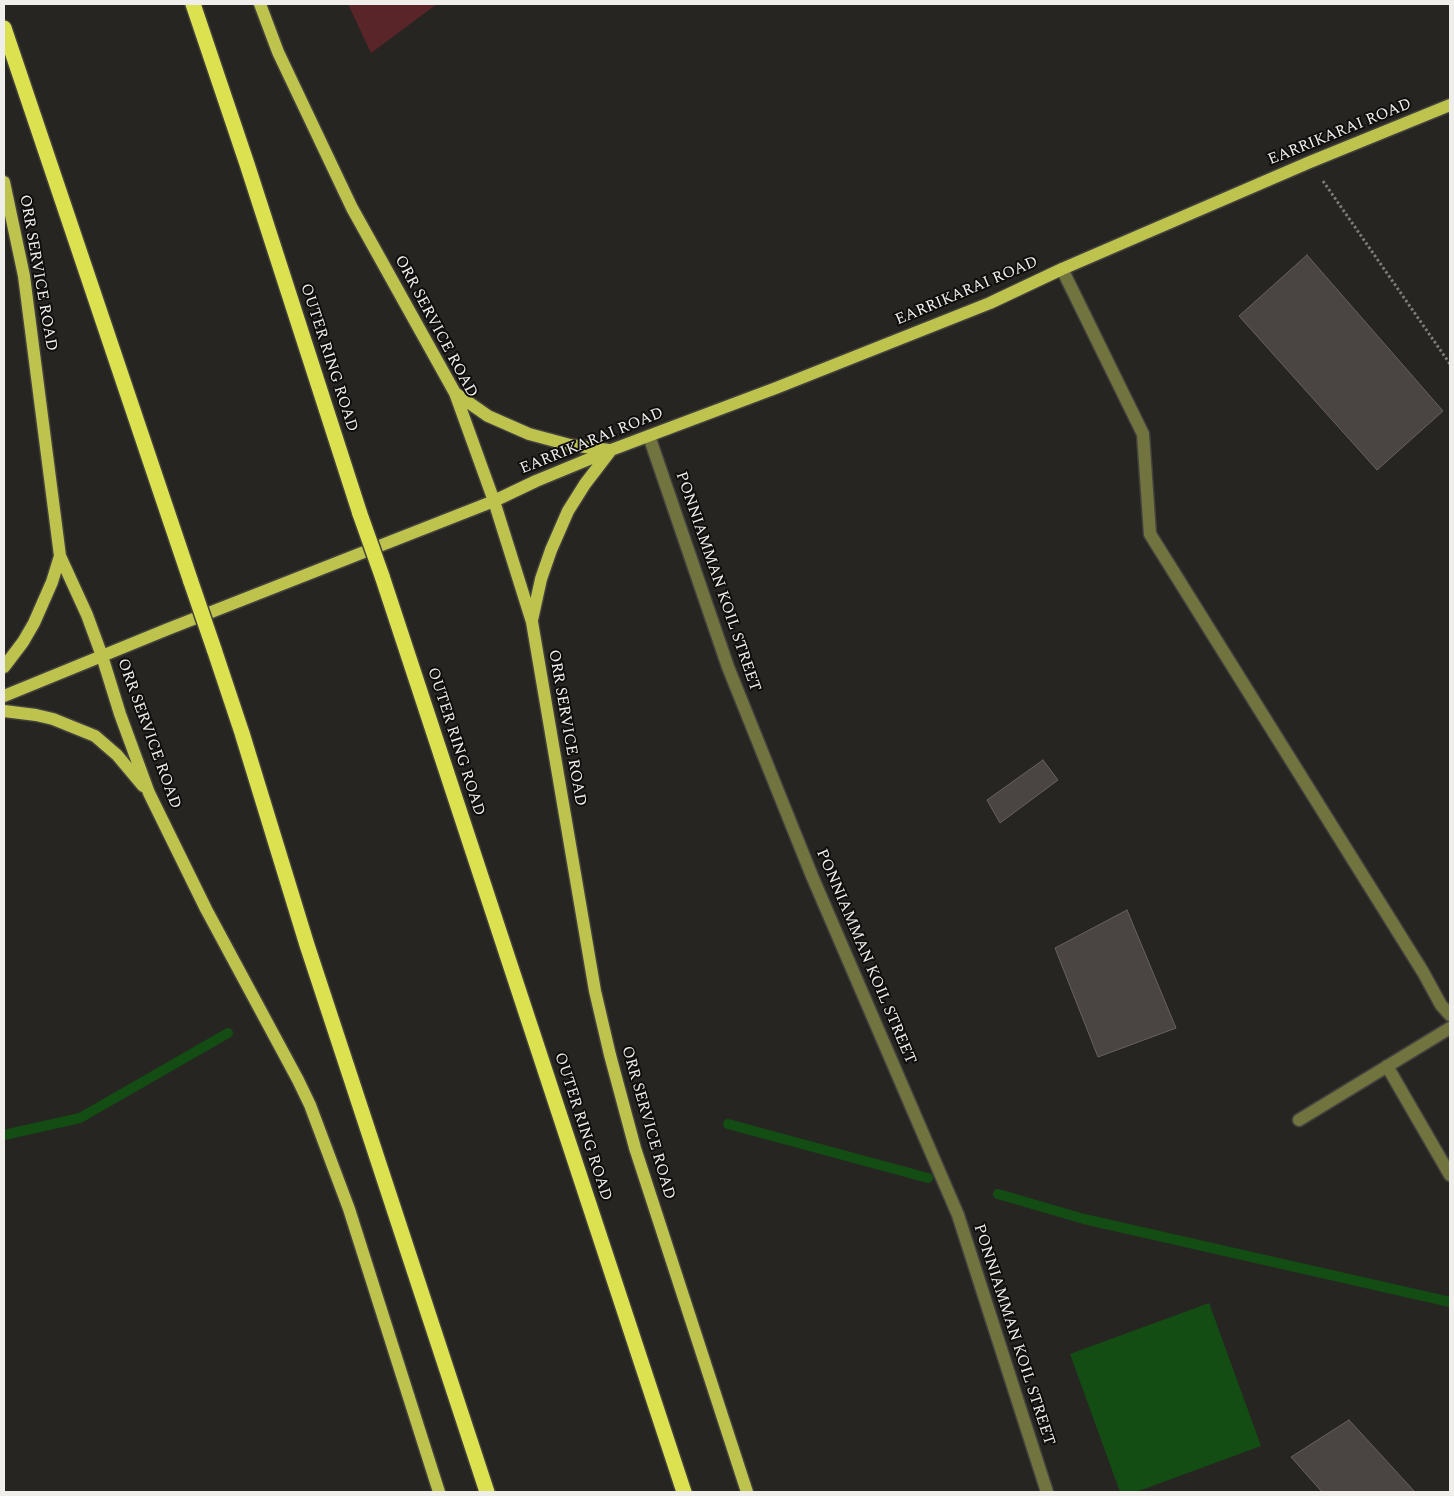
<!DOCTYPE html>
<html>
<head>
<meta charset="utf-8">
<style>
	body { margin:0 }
	#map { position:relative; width:1454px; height:1496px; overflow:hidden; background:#272522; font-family:Spectral,serif }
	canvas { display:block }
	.frame { position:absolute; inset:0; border:5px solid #efeeeb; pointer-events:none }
</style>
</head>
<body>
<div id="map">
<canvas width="1454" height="1496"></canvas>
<div class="frame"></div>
</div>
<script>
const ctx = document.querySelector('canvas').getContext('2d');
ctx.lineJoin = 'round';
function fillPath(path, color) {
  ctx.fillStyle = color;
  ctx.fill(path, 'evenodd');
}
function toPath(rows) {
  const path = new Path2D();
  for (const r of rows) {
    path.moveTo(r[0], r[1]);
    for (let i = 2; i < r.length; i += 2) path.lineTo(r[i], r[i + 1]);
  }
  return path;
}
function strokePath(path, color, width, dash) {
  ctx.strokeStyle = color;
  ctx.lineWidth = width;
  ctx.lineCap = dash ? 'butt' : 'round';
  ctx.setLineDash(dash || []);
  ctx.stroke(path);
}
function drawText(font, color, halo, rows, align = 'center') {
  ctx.font = font + ' Spectral,serif';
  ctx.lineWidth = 4;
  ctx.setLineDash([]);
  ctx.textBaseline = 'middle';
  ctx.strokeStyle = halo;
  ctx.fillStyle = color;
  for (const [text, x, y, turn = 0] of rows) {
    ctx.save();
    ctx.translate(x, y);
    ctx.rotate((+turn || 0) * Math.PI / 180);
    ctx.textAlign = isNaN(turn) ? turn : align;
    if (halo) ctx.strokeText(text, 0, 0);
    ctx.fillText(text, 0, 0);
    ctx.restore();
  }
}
fillPath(toPath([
	[348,4,437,4,371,53]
]), '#592529');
fillPath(toPath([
	[1209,1303,1261,1446,1136,1492,1120,1492,1070,1354]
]), '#134d14');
strokePath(toPath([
	[728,1124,928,1178],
	[4,1135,80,1118,228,1033],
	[998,1194,1084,1219,1450,1302]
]), '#134d14', 10);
const building = toPath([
	[1307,255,1443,411,1377,470,1239,316,1307,255],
	[1043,760,1058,780,1000,823,987,800,1043,760],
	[1127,910,1176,1028,1098,1057,1055,948,1127,910],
	[1349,1420,1415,1492,1322,1492,1291,1457,1349,1420]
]);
fillPath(building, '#4a4543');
strokePath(building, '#676260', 1);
const minor = toPath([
	[1062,269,1143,434,1150,534,1423,972,1441,1005,1450,1015],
	[649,436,728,667,812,876,958,1215,1047,1492],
	[1387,1066,1450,1175],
	[1299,1120,1450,1028]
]);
const major = toPath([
	[260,4,278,52,352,208,455,393,494,501,532,622,595,991,610,1055,635,1148,747,1492],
	[4,182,24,276,60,556,87,615,102,656,120,714,149,793,206,909,298,1080,310,1105,349,1209,439,1492],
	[455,393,488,416,529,434,570,445,609,450],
	[532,620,541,579,551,550,568,511,585,484,611,450],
	[4,667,23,642,34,623,52,582,60,556],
	[4,696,168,629,494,501,536,481,611,450,776,388,990,303,1062,269,1310,162,1450,105],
	[4,711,36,715,53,719,95,736,117,755,143,786]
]);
const highway = toPath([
	[193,4,247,164,360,514],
	[4,28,191,582],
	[382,576,684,1492],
	[214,649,242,733,307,945,487,1492]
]);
strokePath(minor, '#43413e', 15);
strokePath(major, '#43413e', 15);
strokePath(highway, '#43413e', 18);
strokePath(toPath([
	[1323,181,1450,364]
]), '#7d7c79', 3, [2.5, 2.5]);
strokePath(minor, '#71743f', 12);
strokePath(major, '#bdc34c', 12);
strokePath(highway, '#dce24f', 15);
const highwayBridge = toPath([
	[360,514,382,576],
	[191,582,214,649]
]);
strokePath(highwayBridge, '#43413e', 18, []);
strokePath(highwayBridge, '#dce24f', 15);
drawText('16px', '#efeeeb', '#0f0e0d', [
	["EARRIKARAI ROAD",1340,133,-22],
	["ORR SERVICE ROAD",37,273,80],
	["EARRIKARAI ROAD",967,292,-23],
	["ORR SERVICE ROAD",435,327,62],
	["OUTER RING ROAD",328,358,72],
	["EARRIKARAI ROAD",592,442,-22],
	["PONNIAMMAN KOIL STREET",717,582,71],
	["ORR SERVICE ROAD",566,728,80],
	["ORR SERVICE ROAD",148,734,70],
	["OUTER RING ROAD",455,742,72],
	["PONNIAMMAN KOIL STREET",865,957,67],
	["ORR SERVICE ROAD",647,1123,74],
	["OUTER RING ROAD",582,1127,72],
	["PONNIAMMAN KOIL STREET",1013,1335,72]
]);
</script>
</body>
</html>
